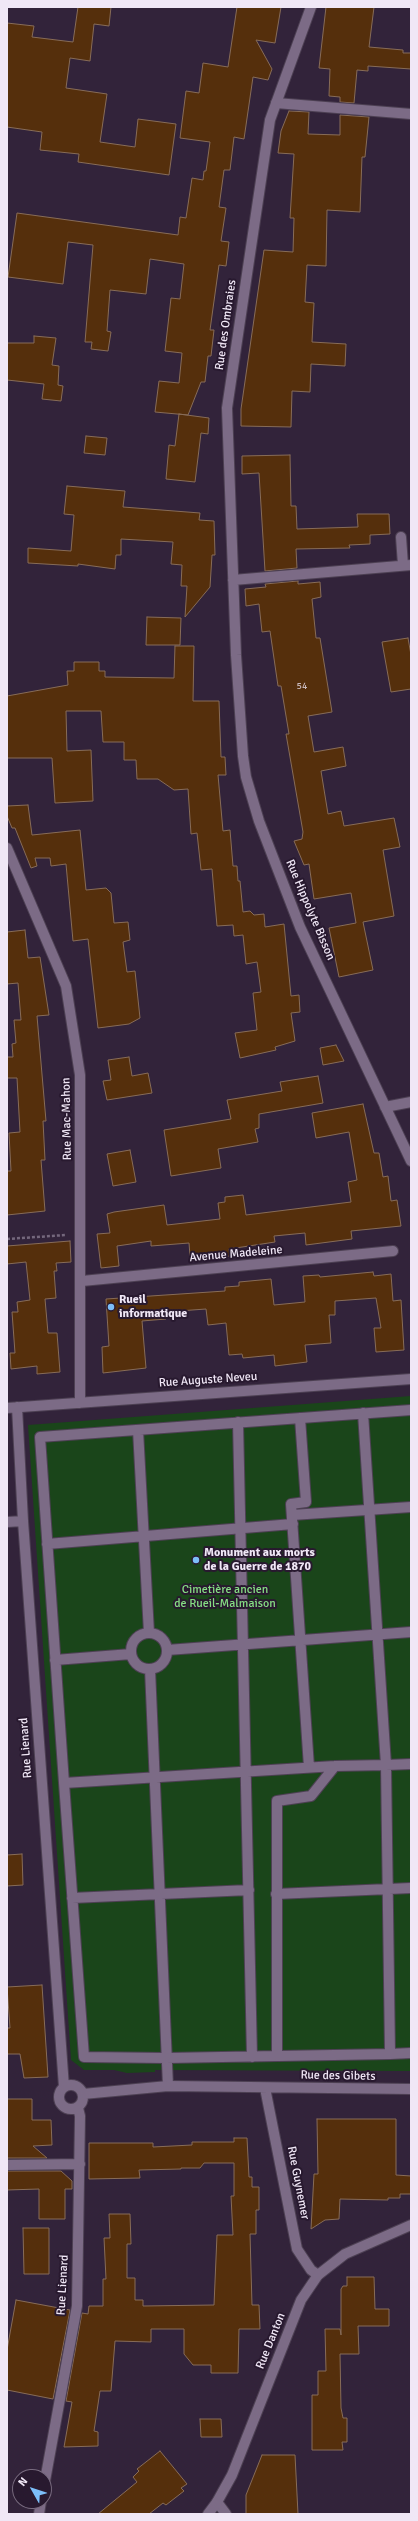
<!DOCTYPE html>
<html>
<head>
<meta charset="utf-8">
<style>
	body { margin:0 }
	#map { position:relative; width:418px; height:2521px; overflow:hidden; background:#32233a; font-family:Signika,sans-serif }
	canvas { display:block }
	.frame { position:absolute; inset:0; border:8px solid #f0e7f6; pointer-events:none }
	.north { position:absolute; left:12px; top:2469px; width:40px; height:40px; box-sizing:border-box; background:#28192f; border:1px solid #786b7f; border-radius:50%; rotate:309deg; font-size:11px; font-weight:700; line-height:16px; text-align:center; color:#f0e7f6 }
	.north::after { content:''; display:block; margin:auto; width:14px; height:18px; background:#7cbef9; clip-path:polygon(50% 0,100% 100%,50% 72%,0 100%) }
</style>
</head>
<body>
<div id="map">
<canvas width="418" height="2521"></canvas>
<div class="frame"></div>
<div class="north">N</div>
</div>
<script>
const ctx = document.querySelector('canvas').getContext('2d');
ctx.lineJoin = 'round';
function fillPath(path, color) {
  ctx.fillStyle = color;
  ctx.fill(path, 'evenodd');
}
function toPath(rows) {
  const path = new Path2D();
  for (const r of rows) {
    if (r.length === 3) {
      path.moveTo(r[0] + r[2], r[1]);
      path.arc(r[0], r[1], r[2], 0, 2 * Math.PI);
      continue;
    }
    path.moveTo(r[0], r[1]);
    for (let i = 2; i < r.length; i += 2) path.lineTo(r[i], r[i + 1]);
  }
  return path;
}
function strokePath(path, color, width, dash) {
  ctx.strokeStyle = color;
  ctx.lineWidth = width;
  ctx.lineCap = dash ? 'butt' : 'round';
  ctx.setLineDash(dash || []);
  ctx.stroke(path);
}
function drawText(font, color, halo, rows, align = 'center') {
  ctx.font = font + ' Signika,sans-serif';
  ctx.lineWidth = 4;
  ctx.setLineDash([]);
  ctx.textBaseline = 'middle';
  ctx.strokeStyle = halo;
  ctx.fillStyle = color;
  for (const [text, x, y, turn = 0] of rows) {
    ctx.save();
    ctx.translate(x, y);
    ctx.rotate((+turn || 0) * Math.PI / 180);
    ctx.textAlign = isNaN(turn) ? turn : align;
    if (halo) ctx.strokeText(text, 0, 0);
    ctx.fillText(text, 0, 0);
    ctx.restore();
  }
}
fillPath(toPath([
	[411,1396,411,2071,155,2070,155,2072,127,2073,114,2070,84,2070,71,2060,28,1425]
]), '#1a451a');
const building = toPath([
	[78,7,111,7,109,26,94,24,90,61,70,58,66,88,107,94,100,142,135,147,138,119,176,124,169,175,78,162,79,154,40,150,42,132,7,127,7,23,34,26,32,37,73,42,78,7],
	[237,7,281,7,275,43,256,40,272,69,268,80,253,77,244,139,234,137,230,170,224,170,219,207,226,208,221,241,229,242,226,266,219,265,210,330,214,330,211,356,208,356,205,382,201,382,188,415,155,412,159,381,179,383,182,353,165,351,171,298,180,299,184,264,150,259,146,294,110,290,107,331,111,332,108,351,91,349,92,342,85,342,93,245,68,242,63,284,8,277,17,213,178,235,180,217,186,218,192,178,203,180,204,171,206,171,210,142,180,138,186,91,199,93,203,63,228,67,237,7],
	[326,7,374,7,369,47,403,50,403,53,411,53,411,69,368,66,368,71,357,70,354,103,340,102,340,97,329,96,330,69,319,68,326,7],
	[289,111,309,112,308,134,340,135,340,115,369,117,365,157,362,157,360,212,327,210,326,266,307,265,305,302,314,303,312,342,346,344,345,366,311,364,310,392,292,391,291,427,241,426,241,409,264,250,293,252,294,218,290,218,294,154,278,153,281,131,289,111],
	[34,336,56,338,52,365,59,366,58,385,63,386,61,401,42,399,44,384,7,380,7,343,34,343,34,336],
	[179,414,209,418,208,434,201,433,195,482,166,479,169,445,175,446,179,414],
	[86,436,107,438,105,455,84,453,86,436],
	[290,455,291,506,296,506,297,529,358,527,357,514,389,514,390,534,370,535,370,544,349,545,350,548,296,549,297,568,265,571,259,473,242,474,242,456,290,455],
	[67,486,125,491,123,507,200,513,199,520,214,521,215,555,212,555,210,587,185,617,187,586,181,586,182,565,171,564,173,542,121,539,121,555,116,555,115,569,78,564,78,566,28,563,28,548,71,551,74,515,64,514,67,486],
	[298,581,298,584,320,582,321,597,312,599,316,638,320,638,332,712,308,716,314,752,343,747,346,766,321,771,328,814,341,811,344,826,394,818,400,847,383,850,394,916,363,922,373,970,339,977,329,928,356,923,351,893,314,899,309,864,304,865,294,841,302,839,303,832,286,734,289,734,281,686,278,686,270,631,262,632,259,604,246,606,245,589,266,587,265,584,298,581],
	[147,617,181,618,180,645,146,645,147,617],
	[408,638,411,655,411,689,391,692,382,642,408,638],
	[175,646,194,646,193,701,219,701,221,757,225,757,226,775,218,775,223,831,230,830,233,866,237,866,238,881,240,881,243,912,250,911,254,915,264,914,265,927,284,924,291,996,299,995,300,1012,291,1013,295,1041,275,1047,276,1050,240,1058,235,1033,257,1030,253,993,261,992,257,962,246,964,243,935,234,936,233,925,217,926,212,869,201,870,197,833,191,834,188,789,174,790,158,779,137,779,136,760,124,760,124,742,103,742,101,711,66,711,67,751,91,750,93,801,55,803,52,758,7,758,7,696,68,685,67,671,74,671,74,662,99,662,99,671,105,671,105,677,174,678,175,646],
	[28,805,32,835,80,830,86,890,106,888,111,893,114,923,128,922,130,940,123,942,127,972,135,971,140,1018,129,1024,98,1028,88,939,73,941,66,864,51,866,50,858,35,858,37,866,31,868,15,828,12,828,7,816,7,806,28,805],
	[25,930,28,958,40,957,49,1015,37,1016,46,1121,43,1121,45,1160,41,1160,45,1211,7,1215,7,1171,11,1171,9,1133,20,1132,17,1078,7,1078,7,1057,13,1057,12,1044,16,1043,14,1020,21,1020,18,983,7,984,7,932,25,930],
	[336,1045,344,1061,323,1065,320,1048,336,1045],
	[129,1057,132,1076,148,1073,152,1093,107,1100,103,1081,111,1080,108,1060,129,1057],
	[318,1076,323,1103,259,1114,259,1128,255,1129,258,1142,218,1149,221,1168,171,1176,164,1130,231,1119,227,1100,282,1091,280,1082,318,1076],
	[363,1104,374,1153,379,1153,383,1177,388,1176,391,1201,397,1200,401,1226,351,1231,352,1239,306,1245,305,1233,274,1236,275,1242,229,1249,230,1256,205,1258,205,1255,190,1256,189,1243,151,1246,151,1241,117,1246,119,1266,101,1268,97,1234,110,1233,107,1214,114,1212,164,1205,167,1225,220,1219,218,1203,225,1202,225,1197,243,1195,246,1215,351,1202,348,1182,357,1180,349,1132,316,1138,312,1113,363,1104],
	[130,1150,136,1182,113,1186,107,1154,130,1150],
	[70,1241,71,1262,56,1263,57,1271,54,1271,56,1298,45,1299,48,1333,57,1333,60,1372,37,1374,37,1366,11,1369,10,1353,15,1353,12,1312,18,1312,17,1302,30,1300,26,1262,7,1264,7,1246,70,1241],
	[373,1272,374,1276,391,1274,393,1301,401,1300,404,1350,376,1352,374,1328,381,1328,376,1298,335,1301,335,1315,329,1315,331,1343,305,1345,307,1362,275,1366,274,1355,243,1358,242,1354,229,1355,226,1323,208,1325,206,1309,165,1312,166,1319,142,1321,146,1368,103,1373,102,1347,109,1346,106,1299,225,1291,225,1287,239,1286,239,1282,271,1279,274,1305,305,1302,303,1276,319,1275,320,1277,373,1272],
	[22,1854,23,1885,7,1886,7,1855,22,1854],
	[42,1985,48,2077,24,2078,20,2054,7,2054,7,2028,10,2028,7,1987,42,1985],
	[7,2099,32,2099,32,2120,51,2120,52,2145,33,2146,47,2158,7,2158,7,2099],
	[317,2119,396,2119,396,2175,411,2176,411,2194,400,2194,400,2198,388,2198,388,2200,340,2199,339,2219,325,2220,311,2229,314,2174,318,2174,317,2119],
	[234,2138,247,2138,249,2177,252,2177,252,2187,259,2187,259,2210,256,2210,256,2234,250,2234,252,2305,259,2305,260,2329,239,2329,238,2373,211,2373,211,2365,193,2365,184,2354,184,2329,151,2329,151,2342,115,2341,111,2391,100,2391,94,2431,98,2432,98,2446,64,2447,72,2402,66,2401,82,2313,88,2314,89,2306,103,2306,103,2279,106,2279,104,2238,110,2238,109,2214,130,2214,131,2244,127,2244,127,2278,135,2278,135,2300,143,2300,143,2306,214,2305,217,2235,233,2235,231,2196,234,2196,234,2163,204,2163,200,2168,181,2168,181,2169,139,2170,140,2178,89,2179,89,2143,153,2143,153,2147,192,2145,192,2142,234,2142,234,2138],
	[7,2171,61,2171,72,2181,72,2189,65,2189,65,2219,39,2219,39,2189,7,2190,7,2171],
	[23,2228,49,2228,49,2274,24,2274,23,2228],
	[347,2277,374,2277,375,2309,389,2309,389,2326,358,2326,359,2354,340,2354,341,2408,343,2418,347,2418,347,2442,342,2442,343,2450,312,2450,312,2395,318,2395,318,2371,326,2371,325,2329,340,2329,341,2335,341,2289,343,2286,347,2286,347,2277],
	[16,2300,70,2310,53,2399,7,2390,7,2350,16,2300],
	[200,2419,221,2419,222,2437,201,2437,200,2419],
	[160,2451,187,2484,181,2488,184,2491,166,2505,163,2503,149,2514,98,2514,137,2482,133,2477,139,2471,137,2469,160,2451],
	[262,2455,295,2455,298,2514,246,2514,246,2495,262,2455]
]);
fillPath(building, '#552f0c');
strokePath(building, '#876c58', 1);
const lane = toPath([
	[276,103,411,114],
	[82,1281,393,1251],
	[363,1413,386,1765,390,2054,166,2058,84,2057,64,1783,335,1766,386,1765,411,1764],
	[300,1418,306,1502,291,1504,309,1767],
	[238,1422,252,2057],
	[138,1430,149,1633],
	[292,1515,411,1507],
	[47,1544,293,1524],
	[149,1651,18],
	[167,1650,411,1632],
	[55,1660,131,1654],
	[150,1669,168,2086],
	[64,1783,40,1437,411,1410],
	[276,1894,411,1888],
	[72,1898,249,1890],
	[390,2054,411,2053],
	[277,2056,277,1801,311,1796,335,1766]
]);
const street = toPath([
	[311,7,270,120,227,408,236,655,243,756,246,777,259,821,300,927,411,1161],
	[401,537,403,565],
	[233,580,411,565],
	[7,848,66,986,80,1075,80,1403],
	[385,1107,411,1102],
	[17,1407,23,1521,64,2087],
	[7,1408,411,1379],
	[7,1522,23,1521],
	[71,2097,12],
	[265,2088,297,2249,311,2270,318,2275],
	[83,2094,168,2086,411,2089],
	[7,2165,80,2164],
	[44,2486,77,2306,80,2116,78,2108],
	[217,2502,226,2514],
	[39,2514,41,2501]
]);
const secondary = toPath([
	[208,2514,217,2502,232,2475,301,2300,318,2275,345,2254,411,2225]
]);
strokePath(lane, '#4d4053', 12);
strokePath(street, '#4d4053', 12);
strokePath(secondary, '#4d4053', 12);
strokePath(toPath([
	[7,1239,66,1235]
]), '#74677c', 2.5, [3, 2]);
strokePath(lane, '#7c6b86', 10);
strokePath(street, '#7c6b86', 10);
strokePath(secondary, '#7c6b86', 10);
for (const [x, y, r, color] of [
	[111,1307,4,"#7cbef9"],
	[196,1560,4,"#7cbef9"]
]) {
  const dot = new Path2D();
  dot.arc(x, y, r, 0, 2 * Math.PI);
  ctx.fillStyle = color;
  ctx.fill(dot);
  strokePath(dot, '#28192f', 1.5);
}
drawText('10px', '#c9b9bc', null, [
	["54",302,686]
]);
drawText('12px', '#f0e7f6', '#28192f', [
	["Rue des Ombraies",226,325,-82],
	["Rue Hippolyte Bisson",310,910,67],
	["Rue Mac-Mahon",67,1119,-91],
	["Avenue Madeleine",236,1254,-5],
	["Rue Auguste Neveu",208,1380,-4],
	["Rue Lienard",26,1748,-94],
	["Rue des Gibets",338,2076,1],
	["Rue Guynemer",298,2183,79],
	["Rue Lienard",63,2285,-87],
	["Rue Danton",271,2341,-68]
]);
drawText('bold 12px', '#f0e7f6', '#28192f', [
	["Rueil",119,1300],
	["informatique",119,1314],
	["Monument aux morts",204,1553],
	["de la Guerre de 1870",204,1567]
], 'left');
drawText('12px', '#86de84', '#28192f', [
	["Cimetière ancien",225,1590],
	["de Rueil-Malmaison",225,1604]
]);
</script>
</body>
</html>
